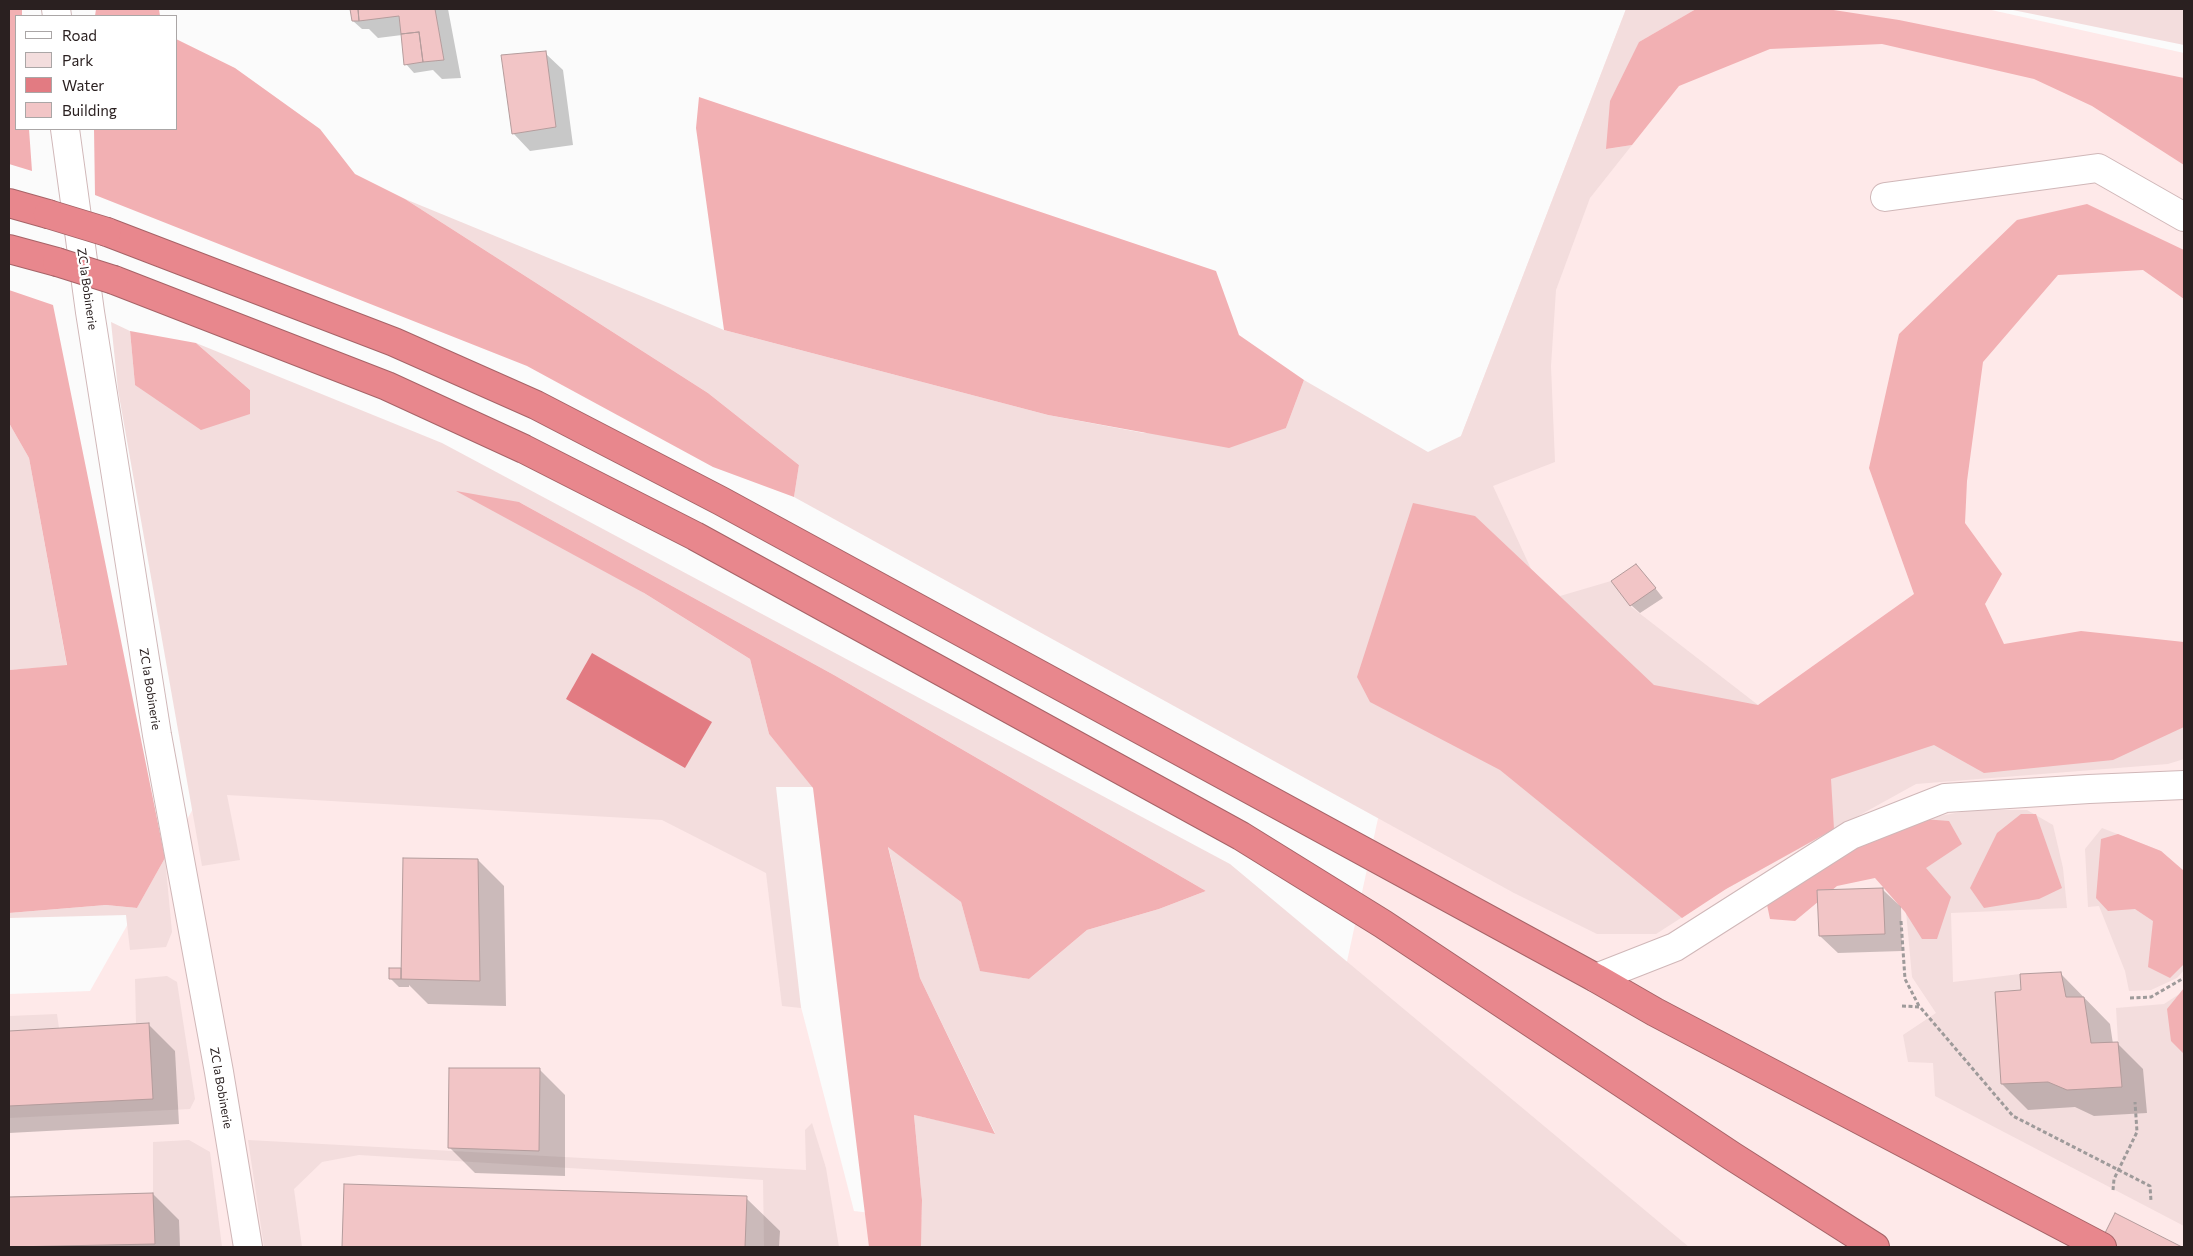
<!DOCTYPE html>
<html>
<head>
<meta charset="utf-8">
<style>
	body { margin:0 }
	#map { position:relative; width:2193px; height:1256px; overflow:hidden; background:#fbfbfb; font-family:Commissioner,sans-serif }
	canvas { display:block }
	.frame { position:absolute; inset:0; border:10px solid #2a2020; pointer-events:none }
	.legend { position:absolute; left:15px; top:15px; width:162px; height:115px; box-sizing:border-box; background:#fff; border:1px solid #aaa6a6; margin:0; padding:6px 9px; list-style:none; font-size:15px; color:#2a2020 }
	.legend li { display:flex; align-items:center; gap:10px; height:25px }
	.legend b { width:25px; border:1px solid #aaa6a6 }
</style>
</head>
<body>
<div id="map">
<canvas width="2193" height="1256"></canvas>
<div class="frame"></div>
<ul class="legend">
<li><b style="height:6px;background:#fff"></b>Road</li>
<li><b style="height:14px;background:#f3dddd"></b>Park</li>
<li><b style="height:14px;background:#e27b82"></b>Water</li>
<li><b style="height:14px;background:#f2c5c6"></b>Building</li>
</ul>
</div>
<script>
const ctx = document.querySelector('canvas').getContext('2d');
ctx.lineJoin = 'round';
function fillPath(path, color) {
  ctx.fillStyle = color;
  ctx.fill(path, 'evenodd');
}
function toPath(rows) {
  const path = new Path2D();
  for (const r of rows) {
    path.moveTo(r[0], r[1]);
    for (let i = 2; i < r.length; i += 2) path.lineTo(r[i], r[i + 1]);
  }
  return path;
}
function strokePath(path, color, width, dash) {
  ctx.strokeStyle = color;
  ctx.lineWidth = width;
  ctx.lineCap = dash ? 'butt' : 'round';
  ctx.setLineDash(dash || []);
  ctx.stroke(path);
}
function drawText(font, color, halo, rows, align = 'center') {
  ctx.font = font + ' Commissioner,sans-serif';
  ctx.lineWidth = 4.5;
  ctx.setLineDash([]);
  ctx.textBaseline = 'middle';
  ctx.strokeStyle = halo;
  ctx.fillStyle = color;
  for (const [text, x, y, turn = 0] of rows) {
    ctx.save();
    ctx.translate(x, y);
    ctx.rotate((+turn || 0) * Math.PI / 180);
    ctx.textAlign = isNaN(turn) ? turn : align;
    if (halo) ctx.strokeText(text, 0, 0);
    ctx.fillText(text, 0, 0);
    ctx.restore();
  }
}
fillPath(toPath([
	[1626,9,1987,9,2184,53,2184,1247,1285,1247,1461,436],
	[246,715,739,768,854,1211,1157,1247,9,1247,9,994,90,991]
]), '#fee9e9');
fillPath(toPath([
	[1626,9,1696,9,1639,42,1607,149,1632,145,1590,198,1556,290,1551,366,1555,462,1493,486,1531,569,1560,596,1611,581,1630,606,1758,705,2184,673,2184,759,2168,764,1916,784,1726,889,1656,934,1597,934,1514,893,794,497,799,465,708,393,405,199,724,330,1048,415,1144,433,1286,428,1304,380,1428,452,1461,436],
	[2008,9,2184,9,2184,45],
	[111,322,130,331,135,385,250,390,196,343,442,443,1230,864,1689,1247,921,1247,922,1200,914,1115,995,1133,920,978,888,846,961,902,980,970,1029,979,1087,930,1159,909,1206,891,834,675,519,502,644,593,750,659,769,734,813,787,776,787,801,1008,782,1006,766,873,662,820,227,795,240,860,202,866,118,390],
	[9,423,29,458,67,666,9,670],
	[1971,810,2027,810,2053,825,2063,868,2067,908,1951,913,1953,982,2020,974,2088,1065,2118,1042,2116,1008,2164,1004,2184,991,2184,1226,1935,1096,1933,1063,1908,1062,1903,1035,1936,1013,1912,977,1898,824],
	[2102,828,2161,851,2184,871,2184,970,2177,978,2151,990,2129,991,2125,971,2099,906,2088,907,2085,849],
	[165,858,172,932,166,947,130,950,126,915,9,918,9,913,106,905,137,908],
	[167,976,177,982,195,1099,190,1109,9,1118,9,1016,57,1014,59,1028,136,1024,135,979],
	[812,1123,826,1168,839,1247,764,1246,763,1180,359,1155,322,1162,294,1189,302,1247,264,1247,248,1140,806,1170,805,1130],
	[189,1140,210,1152,222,1247,9,1247,9,1197,153,1193,153,1142]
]), '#f3dddd');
fillPath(toPath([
	[9,9,22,9,22,16,16,16,16,129,29,129,32,171,9,164],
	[96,9,159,9,160,16,95,16],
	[1696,9,1827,9,1899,20,2184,78,2184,165,2092,106,2034,79,1882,44,1770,49,1679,86,1632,145,1606,149,1610,101,1639,42],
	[176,39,235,68,320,129,355,174,405,199,708,393,799,465,794,497,713,467,527,366,95,195,94,129,176,129],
	[699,97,1216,271,1239,335,1304,380,1286,428,1229,448,1048,415,724,330,696,128],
	[2087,204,2184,250,2184,299,2143,270,2058,275,1983,362,1967,481,1965,523,2002,574,1985,604,2004,644,2081,631,2184,642,2184,727,2113,760,1984,773,1934,745,1831,779,1834,829,1726,889,1682,918,1500,770,1370,702,1357,677,1413,503,1475,516,1654,685,1758,705,1914,594,1869,468,1899,334,2017,220],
	[9,290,53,305,165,858,137,908,106,905,9,913,9,670,67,665,29,458,9,423],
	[130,331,196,343,250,390,250,414,201,430,135,385],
	[456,491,519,502,834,675,1206,891,1159,909,1087,930,1029,979,980,971,961,902,888,847,920,978,995,1134,914,1115,922,1200,921,1247,869,1247,813,788,769,734,750,659,644,593],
	[2021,814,2036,814,2062,888,2039,899,1984,908,1970,888,1997,833],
	[1923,819,1949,821,1962,844,1926,868,1951,897,1937,939,1922,939,1905,912,1875,878,1837,886,1795,921,1770,919,1766,900,1845,844],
	[2118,834,2161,851,2184,871,2184,964,2170,978,2148,967,2153,921,2135,909,2108,911,2096,898,2101,839],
	[2184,988,2184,1054,2171,1041,2167,1009]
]), '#f2b0b3');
fillPath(toPath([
	[592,653,712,722,685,768,566,699]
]), '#e27b82');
fillPath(toPath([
	[352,9,448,9,461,78,442,79,433,70,414,73,406,64,402,35,378,38,369,29,362,29,353,21],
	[545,53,563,70,573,145,530,151,513,133],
	[1644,574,1663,598,1640,613,1631,605],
	[478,860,504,886,506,1006,428,1004,409,985,409,987,399,987,390,978,400,969,402,971],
	[1883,890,1901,907,1902,951,1838,953,1820,936],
	[2061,974,2110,1024,2113,1044,2117,1043,2143,1069,2147,1113,2094,1116,2075,1107,2028,1110,2002,1084,2022,991],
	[149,1025,175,1051,179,1124,9,1133,9,1032],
	[539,1069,565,1095,565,1176,475,1173,449,1147],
	[345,1186,746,1198,780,1231,779,1247,343,1247],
	[153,1194,179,1220,180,1247,9,1247,9,1198],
	[2116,1215,2179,1247,2099,1247]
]), '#0003');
const building = toPath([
	[350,9,358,9,359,21,352,21,350,9],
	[358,9,435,9,444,60,423,62,419,32,401,34,399,16,359,21,358,9],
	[419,32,423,62,404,65,401,34,419,32],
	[546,51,556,127,512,134,501,55,546,51],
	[1636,564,1656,588,1630,606,1611,581,1636,564],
	[403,858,478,859,480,981,401,979,403,858],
	[1883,888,1885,934,1819,936,1817,890,1883,888],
	[389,968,401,968,401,979,389,979,389,968],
	[2061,972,2066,997,2084,997,2091,1043,2118,1042,2122,1087,2067,1090,2048,1082,2001,1084,1995,992,2021,990,2020,974,2061,972],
	[149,1023,153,1099,9,1106,9,1031,149,1023],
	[449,1068,540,1068,539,1151,448,1148,449,1068],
	[344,1184,747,1196,745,1247,342,1247,344,1184],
	[153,1193,155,1244,9,1247,9,1197,153,1193],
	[2115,1213,2182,1247,2098,1247,2115,1213]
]);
fillPath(building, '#f2c5c6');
strokePath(building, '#b49c9c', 1);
const minor = toPath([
	[56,9,57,16],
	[65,129,90,312,157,735,219,1072,248,1247],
	[1885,197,2098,168,2184,217],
	[1596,978,1675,947,1851,835,1945,798,2089,789,2184,785]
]);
const highway = toPath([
	[9,203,48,214],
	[107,232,394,342,536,405,721,501,1596,978,1655,1012,2102,1247],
	[9,249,57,262],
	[114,280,387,386,524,449,695,536,1241,836,1383,924,1732,1156,1875,1247]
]);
strokePath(minor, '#d0b7b8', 30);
strokePath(highway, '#a66367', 30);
strokePath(toPath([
	[1901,921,1905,979,1919,1006],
	[2130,998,2151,997,2184,978],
	[1902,1006,1920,1007,2013,1116,2150,1186,2151,1201],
	[2113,1190,2114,1179,2137,1132,2135,1102]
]), '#9e9a9a', 3, [4, 2.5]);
strokePath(minor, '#fff', 28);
strokePath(highway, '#e8878d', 28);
const highwayBridge = toPath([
	[48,214,107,232],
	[57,262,114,280]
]);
strokePath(highwayBridge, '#a66367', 30, []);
strokePath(highwayBridge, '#e8878d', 28);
drawText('12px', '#2a2020', '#fff', [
	["ZC la Bobinerie",87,289,82],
	["ZC la Bobinerie",150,689,81],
	["ZC la Bobinerie",221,1088,80]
]);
</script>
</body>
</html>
